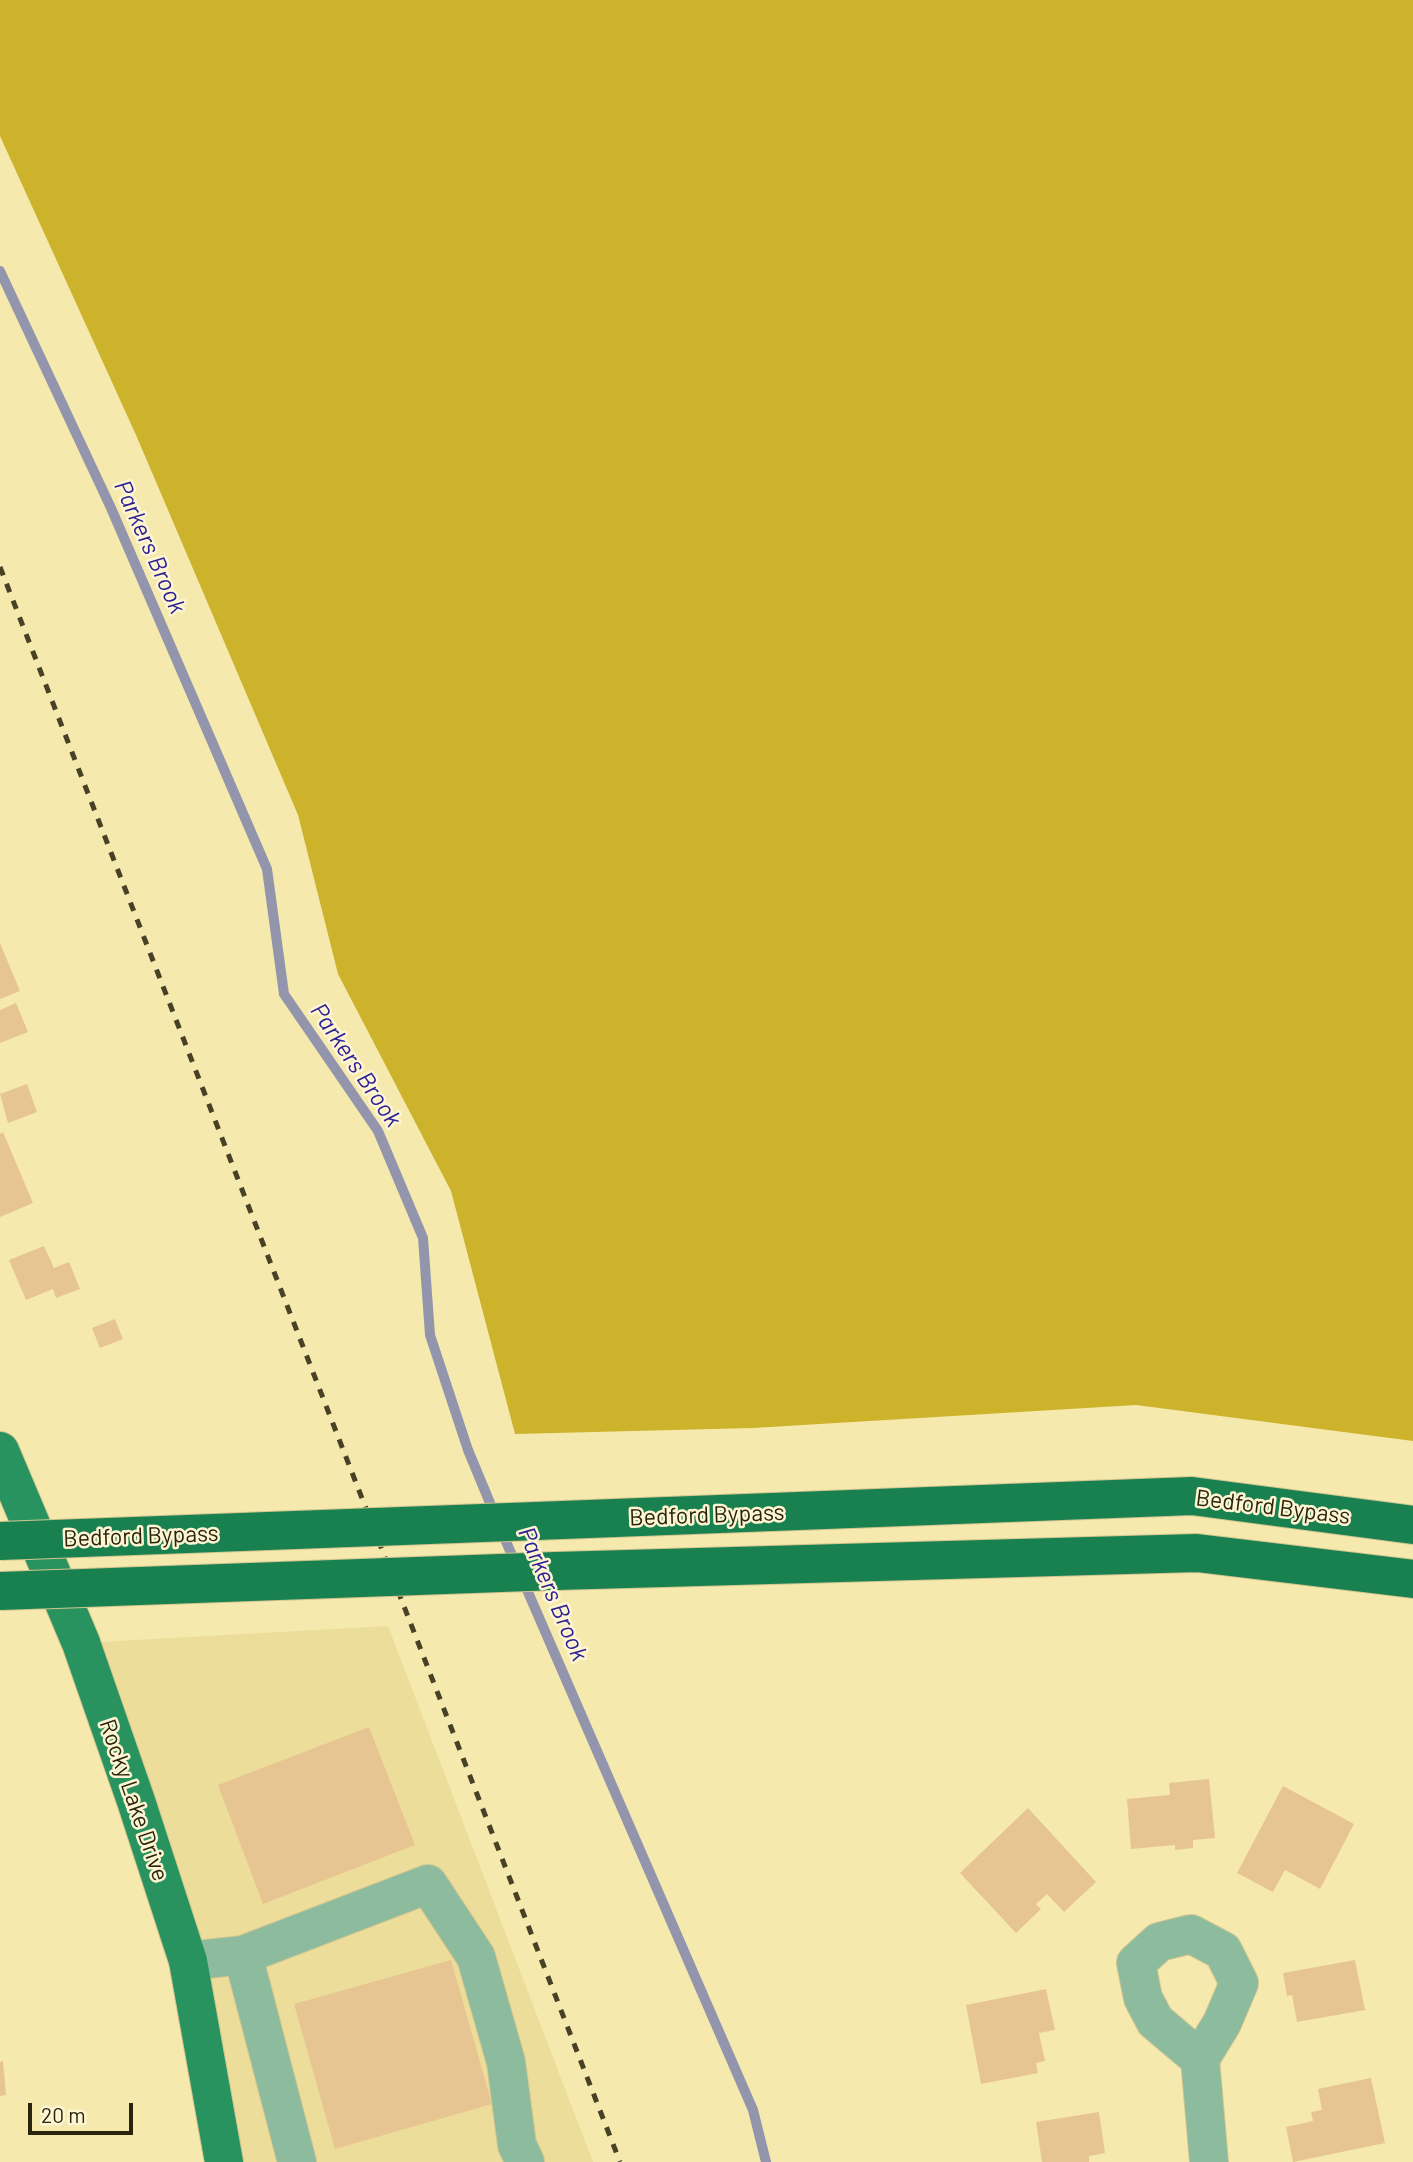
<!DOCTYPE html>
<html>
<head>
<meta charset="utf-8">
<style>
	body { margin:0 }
	#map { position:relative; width:1413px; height:2162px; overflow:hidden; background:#f6e9ae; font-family:Barlow,sans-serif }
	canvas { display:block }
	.scale { position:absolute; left:28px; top:2103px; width:105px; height:32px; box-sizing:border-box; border:4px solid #29240d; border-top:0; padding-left:9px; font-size:21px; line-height:24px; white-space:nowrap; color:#29240d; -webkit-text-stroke:5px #fef6d3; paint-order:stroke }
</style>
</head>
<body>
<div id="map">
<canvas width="1413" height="2162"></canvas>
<div class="scale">20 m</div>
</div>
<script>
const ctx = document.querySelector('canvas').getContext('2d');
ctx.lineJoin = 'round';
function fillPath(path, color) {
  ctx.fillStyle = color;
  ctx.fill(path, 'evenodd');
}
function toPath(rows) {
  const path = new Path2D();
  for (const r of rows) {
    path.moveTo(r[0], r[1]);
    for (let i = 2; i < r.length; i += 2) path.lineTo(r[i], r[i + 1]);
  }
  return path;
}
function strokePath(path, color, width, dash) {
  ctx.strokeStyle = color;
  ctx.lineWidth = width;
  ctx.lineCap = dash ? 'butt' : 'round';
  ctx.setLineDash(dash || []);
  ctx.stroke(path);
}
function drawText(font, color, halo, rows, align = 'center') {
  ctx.font = font + ' Barlow,sans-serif';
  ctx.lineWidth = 5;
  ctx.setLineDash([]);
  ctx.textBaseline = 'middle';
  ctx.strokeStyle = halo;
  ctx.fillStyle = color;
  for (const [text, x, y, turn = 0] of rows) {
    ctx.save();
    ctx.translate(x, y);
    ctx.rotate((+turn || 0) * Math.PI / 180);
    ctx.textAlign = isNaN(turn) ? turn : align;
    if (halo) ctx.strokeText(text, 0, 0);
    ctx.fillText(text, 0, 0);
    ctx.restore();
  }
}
fillPath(toPath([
	[388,1626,593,2162,224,2162,81,1643]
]), '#ecdd9a');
fillPath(toPath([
	[0,0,1413,0,1413,1441,1136,1405,753,1428,515,1434,451,1191,338,974,298,815,136,435,0,136]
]), '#cdb32b');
strokePath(toPath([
	[0,271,111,508,267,869,284,994,378,1131,423,1238,430,1335,468,1450,495,1515],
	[501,1530,753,2110,766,2162]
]), '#9295ab', 10);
fillPath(toPath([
	[0,943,20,991,0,999],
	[16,1003,28,1032,0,1043,0,1010],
	[27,1084,37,1112,8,1123,0,1094],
	[3,1132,33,1203,0,1217,0,1134],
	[44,1246,54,1268,69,1262,80,1289,56,1298,53,1289,26,1300,9,1260],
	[115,1319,123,1339,100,1348,92,1328],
	[369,1727,415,1845,263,1904,218,1785],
	[1209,1779,1215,1838,1193,1840,1193,1848,1175,1850,1175,1845,1131,1849,1127,1799,1170,1795,1169,1783],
	[1283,1786,1354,1824,1320,1889,1285,1870,1273,1892,1237,1873],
	[1028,1808,1096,1882,1064,1912,1047,1894,1036,1904,1041,1909,1016,1933,960,1873],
	[451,1960,492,2104,335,2149,294,2004],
	[1355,1960,1365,2010,1297,2022,1292,1995,1287,1996,1283,1973],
	[1046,1989,1055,2030,1039,2033,1045,2061,1036,2063,1038,2073,981,2084,966,2005],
	[3,2061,6,2095,0,2096,0,2062],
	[1371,2078,1385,2143,1293,2162,1286,2127,1313,2121,1311,2112,1322,2110,1318,2089],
	[1099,2112,1105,2153,1089,2156,1089,2162,1042,2162,1036,2122]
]), '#e7c592');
const minor = toPath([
	[243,1955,297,2162],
	[188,1961,243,1955,428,1884,476,1957,506,2062,517,2145,525,2162],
	[1200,2059,1155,2021,1143,1998,1136,1963,1159,1942,1191,1934,1223,1951,1239,1983,1222,2023,1200,2059,1209,2162]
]);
const major = toPath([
	[0,1451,81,1643,136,1801,188,1961,224,2162]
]);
const highway = toPath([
	[536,1521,1192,1496,1413,1525],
	[556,1571,1197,1553,1413,1579]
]);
strokePath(minor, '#d1c691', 40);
strokePath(major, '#d1c691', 40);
strokePath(highway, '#d1c691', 40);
strokePath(minor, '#8cbb9e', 38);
strokePath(major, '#29935f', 38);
strokePath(highway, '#198050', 38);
strokePath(toPath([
	[0,567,620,2162]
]), '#474125', 5, [9, 9]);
const highwayBridge = toPath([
	[0,1541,536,1521],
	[0,1591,556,1571]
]);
strokePath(highwayBridge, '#d1c691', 40, []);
strokePath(highwayBridge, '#198050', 38);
drawText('23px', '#29240d', '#fef6d3', [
	["Bedford Bypass",1273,1507,7],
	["Bedford Bypass",707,1515,-2],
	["Bedford Bypass",141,1536,-2],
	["Rocky Lake Drive",134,1800,71]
]);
drawText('italic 24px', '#2c1f92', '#fef6d3', [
	["Parkers Brook",150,547,66],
	["Parkers Brook",356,1065,56],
	["Parkers Brook",553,1594,67]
]);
</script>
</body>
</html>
